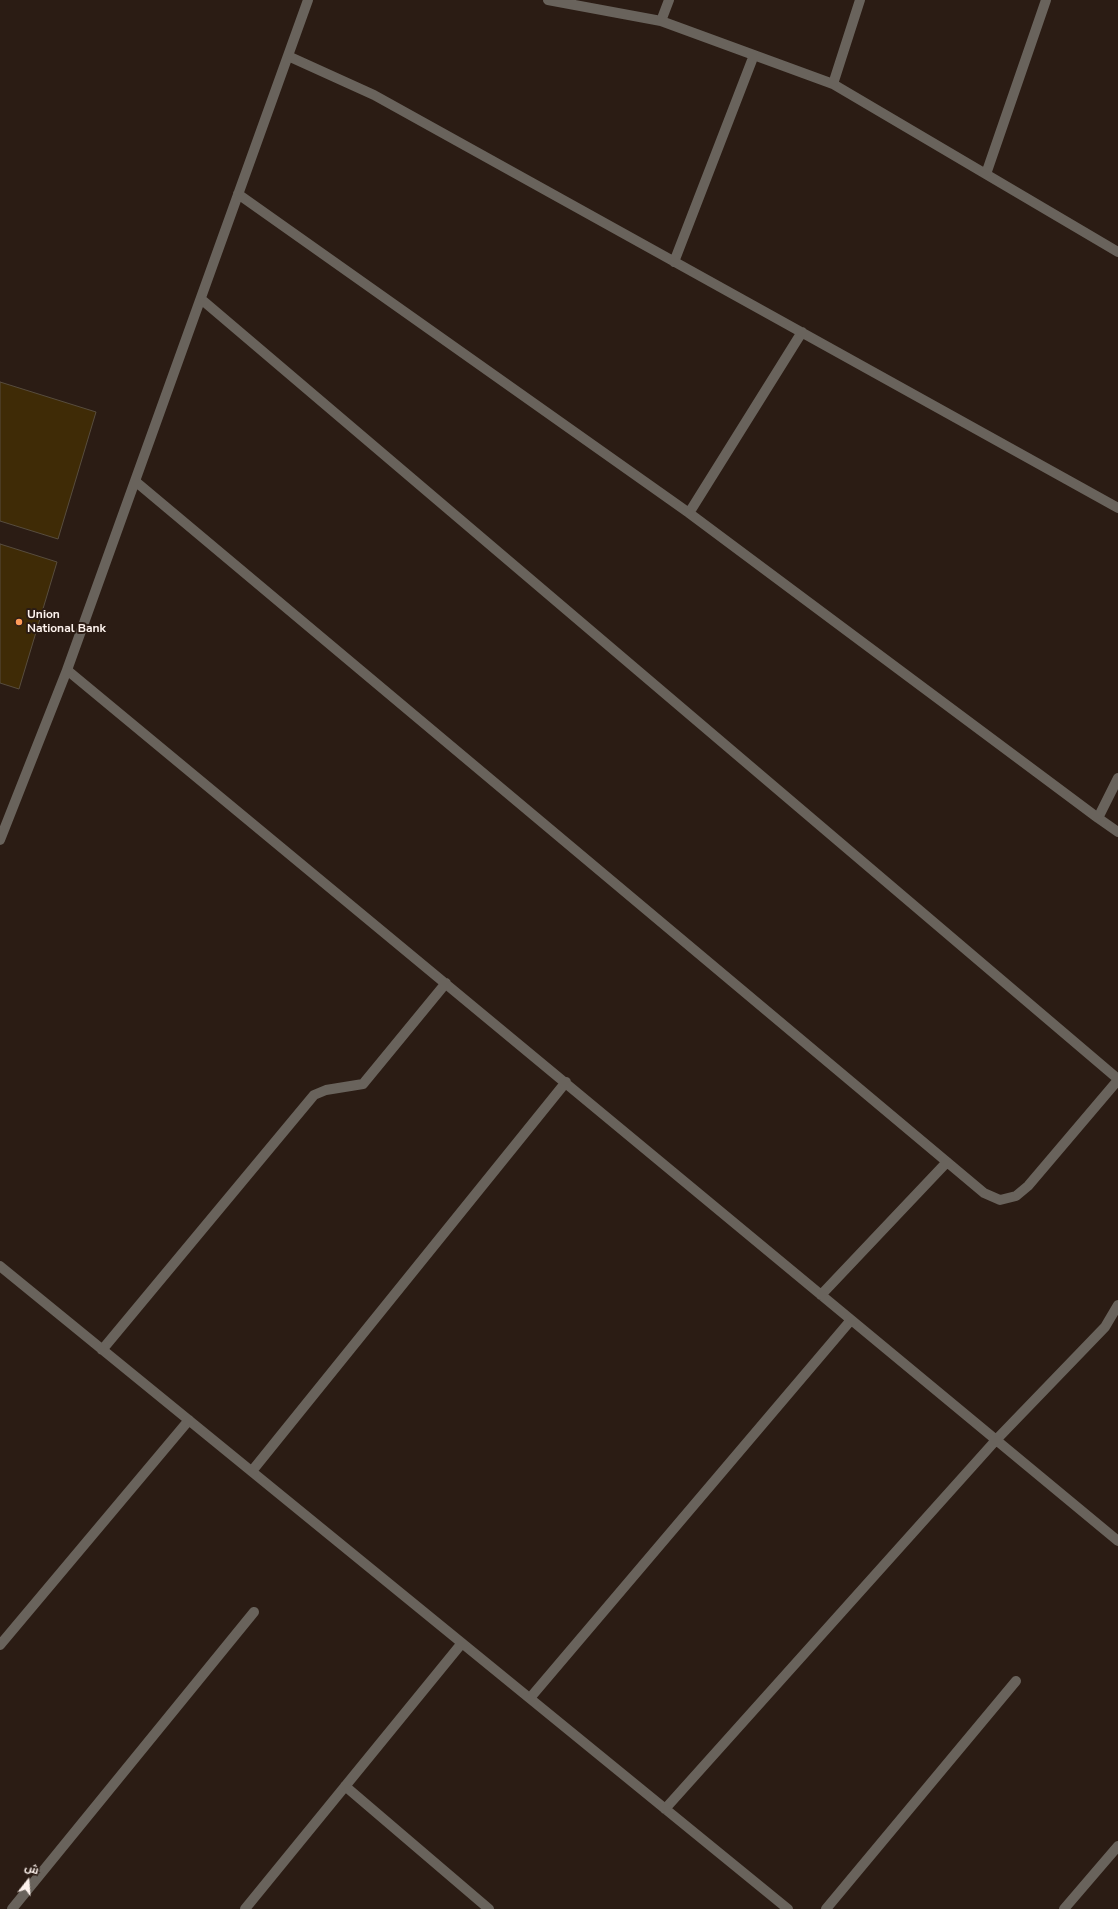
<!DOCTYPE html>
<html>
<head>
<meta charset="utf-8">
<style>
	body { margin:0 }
	#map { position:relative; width:1118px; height:1909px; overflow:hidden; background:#2b1c14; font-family:"Nunito Sans",Cairo,sans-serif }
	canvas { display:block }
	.north { position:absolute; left:8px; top:1861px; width:40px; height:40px; -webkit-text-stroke:3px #2b1c14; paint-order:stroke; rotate:17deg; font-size:11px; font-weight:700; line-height:16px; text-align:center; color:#fdf2ed }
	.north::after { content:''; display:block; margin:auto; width:14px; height:18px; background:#fdf2ed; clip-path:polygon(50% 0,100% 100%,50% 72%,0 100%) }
</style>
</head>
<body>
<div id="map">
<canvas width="1118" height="1909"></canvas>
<div class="north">ش</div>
</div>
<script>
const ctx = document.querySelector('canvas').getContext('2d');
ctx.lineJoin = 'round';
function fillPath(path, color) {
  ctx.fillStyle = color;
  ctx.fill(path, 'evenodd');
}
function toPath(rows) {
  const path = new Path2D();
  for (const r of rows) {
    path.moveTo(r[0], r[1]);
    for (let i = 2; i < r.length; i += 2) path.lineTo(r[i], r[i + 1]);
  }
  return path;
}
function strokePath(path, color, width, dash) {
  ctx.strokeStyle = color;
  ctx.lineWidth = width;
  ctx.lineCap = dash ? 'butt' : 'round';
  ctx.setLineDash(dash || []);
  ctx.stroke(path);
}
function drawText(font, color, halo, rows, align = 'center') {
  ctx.font = font + ' "Nunito Sans",sans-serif';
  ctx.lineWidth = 4;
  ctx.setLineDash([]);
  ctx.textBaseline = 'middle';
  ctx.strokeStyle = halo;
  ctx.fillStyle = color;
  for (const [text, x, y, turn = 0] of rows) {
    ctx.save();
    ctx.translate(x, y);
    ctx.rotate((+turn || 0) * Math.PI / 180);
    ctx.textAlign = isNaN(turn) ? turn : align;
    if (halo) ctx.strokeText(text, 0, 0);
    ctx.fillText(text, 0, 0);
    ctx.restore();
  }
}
const building = toPath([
	[0,382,96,412,58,539,0,521,0,382],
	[0,544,57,562,19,689,0,683,0,544]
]);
fillPath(building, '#3f2b06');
strokePath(building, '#584d3e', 1);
strokePath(toPath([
	[548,0,661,21,833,84,1118,252],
	[661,21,669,0],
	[288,56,374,95,1118,508],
	[833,84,860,0],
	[986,174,1046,0],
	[238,194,689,513,1098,818,1118,832],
	[674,262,754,55],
	[201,299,1118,1079],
	[135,481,984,1193,1000,1200,1016,1196,1028,1186,1118,1080],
	[689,513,802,332],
	[67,670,1118,1541],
	[1098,818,1118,778],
	[0,840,67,670,308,0],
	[0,1266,788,1909],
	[821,1295,947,1162],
	[102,1350,314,1095,326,1090,363,1084,446,983],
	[252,1471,566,1082],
	[0,1645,189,1420],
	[530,1698,851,1320],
	[345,1786,489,1909],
	[665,1809,996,1440,1105,1327,1118,1305],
	[12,1909,254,1612],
	[245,1909,462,1643],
	[826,1909,1016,1681],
	[1064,1909,1118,1846]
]), '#69635c', 10);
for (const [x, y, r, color] of [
	[19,622,4,"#fe9b59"]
]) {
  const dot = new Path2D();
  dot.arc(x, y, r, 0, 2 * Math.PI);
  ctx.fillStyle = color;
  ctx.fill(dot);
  strokePath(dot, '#2b1c14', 1.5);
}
drawText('bold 12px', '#fdf2ed', '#2b1c14', [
	["Union",27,615],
	["National Bank",27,629]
], 'left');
</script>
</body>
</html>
